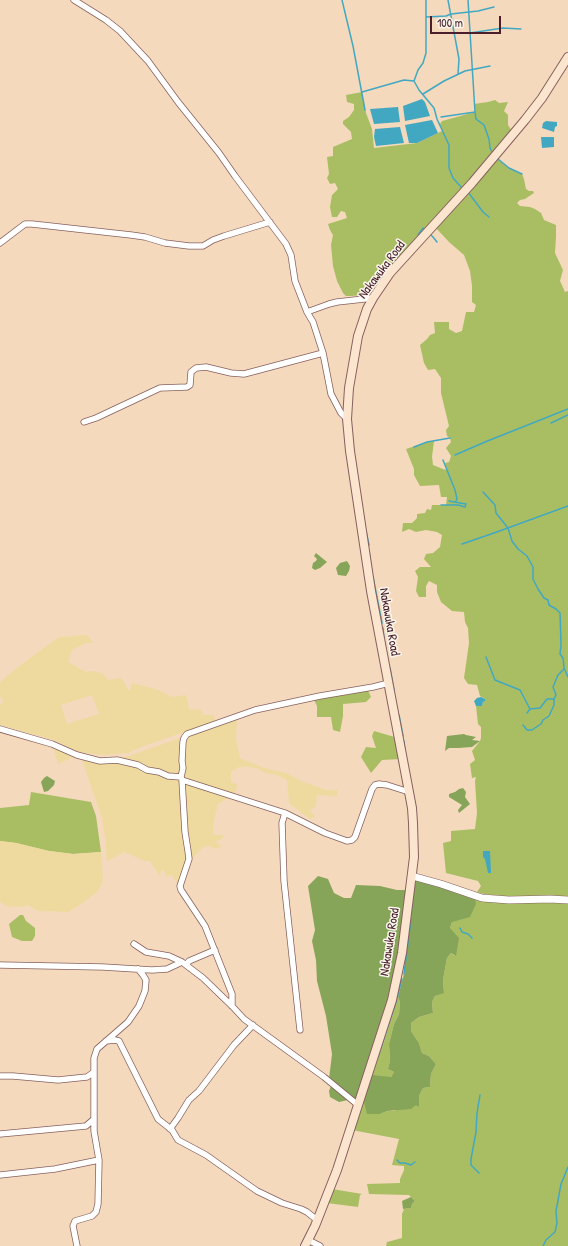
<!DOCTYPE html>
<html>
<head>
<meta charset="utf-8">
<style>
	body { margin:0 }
	#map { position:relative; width:568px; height:1246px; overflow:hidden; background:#f4d9bc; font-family:"Patrick Hand",sans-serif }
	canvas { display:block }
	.scale { position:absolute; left:430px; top:16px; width:71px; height:18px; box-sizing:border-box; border:2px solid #4a1f2b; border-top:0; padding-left:5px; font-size:12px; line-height:14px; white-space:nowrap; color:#4a1f2b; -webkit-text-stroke:3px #fbf7ec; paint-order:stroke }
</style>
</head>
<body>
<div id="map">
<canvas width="568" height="1246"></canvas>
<div class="scale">100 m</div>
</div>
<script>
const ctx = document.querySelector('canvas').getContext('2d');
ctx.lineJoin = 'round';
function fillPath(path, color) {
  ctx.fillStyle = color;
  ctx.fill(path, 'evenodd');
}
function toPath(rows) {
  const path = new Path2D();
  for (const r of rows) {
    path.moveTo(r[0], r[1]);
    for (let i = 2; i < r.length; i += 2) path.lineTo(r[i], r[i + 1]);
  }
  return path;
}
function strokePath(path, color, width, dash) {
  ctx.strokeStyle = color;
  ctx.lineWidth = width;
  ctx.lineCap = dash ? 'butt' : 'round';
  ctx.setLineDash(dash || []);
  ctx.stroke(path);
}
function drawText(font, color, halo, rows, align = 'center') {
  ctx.font = font + ' "Patrick Hand",sans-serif';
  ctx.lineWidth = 3;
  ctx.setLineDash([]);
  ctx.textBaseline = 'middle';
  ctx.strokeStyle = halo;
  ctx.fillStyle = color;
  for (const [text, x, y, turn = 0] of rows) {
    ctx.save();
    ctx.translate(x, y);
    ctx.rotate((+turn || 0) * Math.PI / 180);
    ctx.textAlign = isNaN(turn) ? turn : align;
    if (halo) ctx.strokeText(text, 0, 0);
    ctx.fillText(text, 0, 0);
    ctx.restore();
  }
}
fillPath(toPath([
	[362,92,366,113,372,129,374,148,417,143,442,131,440,124,442,121,475,112,474,104,488,102,495,100,499,103,508,102,504,111,508,115,508,125,512,131,471,178,413,242,368,294,352,296,346,296,343,293,337,281,333,266,331,245,333,235,330,230,328,224,347,218,345,212,341,211,337,217,332,217,330,207,332,195,338,189,335,183,330,184,327,178,329,174,327,157,333,156,333,147,352,139,351,132,343,124,343,121,349,117,354,110,354,104,347,102,346,95],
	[498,159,509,168,522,174,524,179,526,189,529,191,533,191,534,193,525,199,520,200,517,203,520,206,530,207,535,209,541,213,544,220,556,225,556,237,555,253,563,270,560,281,565,292,568,291,568,898,511,897,484,894,477,892,481,886,478,881,446,873,443,843,451,841,451,831,475,829,477,813,475,781,476,777,472,778,470,764,475,760,472,751,480,741,481,738,481,727,478,724,476,706,482,706,483,702,485,701,485,699,480,696,477,685,468,684,464,678,469,643,468,628,465,622,464,612,452,611,441,602,437,592,437,585,429,581,426,586,426,597,419,597,416,591,418,577,415,571,420,567,431,567,424,559,426,554,433,553,440,547,442,535,437,532,426,530,416,532,409,529,402,532,403,523,412,523,417,518,417,514,425,513,427,509,431,510,432,505,446,505,447,497,441,497,439,485,420,486,414,475,414,469,406,449,427,442,434,441,432,457,433,465,443,469,447,470,445,463,449,462,451,456,446,448,451,442,450,438,447,436,446,430,449,426,441,393,441,378,435,369,428,370,424,363,420,345,427,339,430,335,435,333,434,322,449,322,449,329,456,333,462,331,466,312,474,312,476,305,472,302,472,286,470,271,464,255,449,242,435,227,486,173],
	[368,690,371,697,366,702,343,704,343,716,340,732,333,730,331,717,317,717,317,706,313,698],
	[374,731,398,738,401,759,382,760,371,773,361,757,366,747,376,748,372,736],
	[31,792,91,802,96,816,101,852,73,854,49,851,16,843,0,841,0,808,29,805],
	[475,899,568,903,568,1246,386,1246,387,1242,402,1238,402,1214,404,1209,411,1208,412,1204,415,1201,409,1195,369,1194,367,1184,400,1183,400,1179,404,1170,404,1166,392,1165,399,1139,352,1130,384,1042,398,997,400,1002,399,1014,394,1024,389,1044,390,1061,388,1069,394,1072,391,1077,380,1114,387,1111,394,1111,419,1096,423,1088,430,1087,431,1074,436,1064,429,1056,422,1053,419,1043,411,1031,411,1023,419,1017,433,1013,432,1002,435,996,444,992,443,980,447,958,451,953,455,956,450,928,452,922],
	[20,915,23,915,26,921,35,928,35,936,32,941,22,941,12,937,9,924],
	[332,1189,362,1194,360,1195,358,1207,327,1203]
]), '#a9be63');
fillPath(toPath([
	[316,553,327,562,320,568,315,570,312,568,313,563,316,561,317,559,314,556],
	[347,561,350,566,349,571,346,576,338,575,336,568,340,563],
	[464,734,466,735,476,737,472,740,480,741,472,747,458,748,449,748,445,751,447,736],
	[47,776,55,781,54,785,48,791,44,792,41,782,44,778],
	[463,788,466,792,465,797,470,804,459,813,458,810,462,805,449,797,449,794,455,792,459,789],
	[318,876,328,879,334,893,344,898,351,898,356,885,380,886,397,890,406,890,407,892,397,968,386,1007,357,1098,339,1102,330,1097,329,1091,331,1086,329,1079,332,1054,326,1016,317,981,316,960,312,941,315,930,308,886],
	[416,880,421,880,475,899,476,904,470,917,452,922,450,928,459,938,456,956,451,953,447,958,443,980,444,993,435,996,432,1002,433,1013,419,1017,411,1023,411,1031,419,1043,422,1053,429,1056,436,1064,431,1074,430,1087,423,1088,419,1096,419,1107,416,1105,411,1109,387,1111,380,1114,367,1114,364,1102,368,1088,372,1075,391,1077,394,1072,388,1069,390,1061,389,1044,394,1024,399,1014,400,1002,398,997,404,974,411,919,414,890],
	[411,1197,415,1201,412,1204,411,1208,403,1209,402,1201]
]), '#86a559');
fillPath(toPath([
	[87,635,93,643,86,643,72,650,68,662,86,672,93,671,103,674,108,680,120,678,124,682,128,690,130,690,132,683,159,690,172,697,186,695,189,709,201,710,203,715,213,715,216,721,138,748,128,753,103,755,78,752,54,740,0,725,0,705,4,701,0,697,0,682,18,667,59,637],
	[92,695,99,714,67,724,61,705],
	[237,718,236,740,240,758,264,768,286,773,301,781,326,790,337,790,337,796,317,795,316,806,310,810,315,817,310,819,289,803,287,780,277,775,266,773,256,768,249,767,239,767,231,772,231,782,238,785,234,794,218,804,215,816,213,827,213,835,224,835,222,839,216,841,217,843,222,846,216,849,209,846,203,847,194,857,191,858,178,885,172,875,166,876,164,870,161,870,160,876,150,861,145,861,124,852,107,861,105,837,102,818,82,760,84,757,103,760,129,756],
	[53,745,75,756,58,764],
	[0,841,16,843,49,851,73,854,101,852,103,880,99,890,84,902,68,912,38,911,28,905,21,907,6,906,0,902]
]), '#eeda9e');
fillPath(toPath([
	[422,99,425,102,430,116,405,121,403,106],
	[398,107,400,122,374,124,370,109],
	[432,120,438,133,417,143,409,143,405,125],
	[546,121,557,122,557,126,555,127,554,132,542,128,543,123],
	[400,127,404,143,376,146,374,137,375,129],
	[541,137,554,137,554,147,542,148],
	[481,697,485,699,485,701,483,702,482,706,476,706,474,701,477,698],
	[483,851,490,851,491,873,488,873,485,859,483,857]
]), '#42a8c2');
strokePath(toPath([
	[342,0,353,46,365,110],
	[426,0,426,53,423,63,418,70,414,81,419,90,434,108,437,119,449,145,449,168,453,178,462,188],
	[448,0,459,59,458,74],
	[468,0,475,112,476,119,484,125,489,139,490,148,493,154],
	[426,17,446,16,451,14,478,11,494,7],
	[470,33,503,28,521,29],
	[362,92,404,80,414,81],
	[423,94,444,81,465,71,490,66],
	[441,117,475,112],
	[498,159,509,168,522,174],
	[468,192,483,212,489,217],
	[430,234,433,237,437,242],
	[418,235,423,228,425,230],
	[551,423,568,415],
	[414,447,427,442,450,438],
	[455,455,485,442,568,409],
	[443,460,455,490,457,499,456,501],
	[483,492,495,505,496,513,508,528,512,541,518,549,527,556,533,567,533,579,538,589,544,598,548,600,549,605,556,609,560,613,561,645,560,654,563,658,564,668,568,677],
	[441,505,458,505,465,507,466,504,449,501],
	[366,531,369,545],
	[462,544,494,533,568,506],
	[369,551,372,573],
	[373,577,382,623],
	[383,628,384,640],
	[486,657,495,680,520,690,530,709],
	[390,668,394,690],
	[527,713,530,709,540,708,547,699,554,699,556,695,553,687,558,675,564,669],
	[399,715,403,736],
	[523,725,527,730,532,730,541,724,543,720,549,716,554,705,554,699],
	[404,741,405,751],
	[411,914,413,896],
	[460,928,462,932,468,934,472,938],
	[404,974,411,919],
	[378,1057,396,1002,402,979],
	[397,1160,400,1163,405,1163,411,1165,415,1162],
	[479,1173,471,1165,471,1159,476,1132,477,1113,480,1095],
	[543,1246,546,1240,555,1232,557,1223,556,1211,561,1184,568,1167]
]), '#42a8c2', 1.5);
const minor = toPath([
	[74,0,106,20,120,31,148,61,178,102,219,153,235,176,286,244,291,255,295,281,307,312,313,322,323,353,331,394,341,413,347,419],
	[0,243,25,224,32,224,131,235,145,237,165,243,189,246,203,246,213,240,224,236,270,222],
	[307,312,329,304,337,302,373,298],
	[84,422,96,418,160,388,187,387,190,385,191,372,196,368,206,367,231,373,244,374,323,353],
	[0,729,52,744,77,755,100,761,117,760,138,765,147,770,159,772,168,776,181,777,183,768,182,761,183,742,184,738,187,734,255,710,320,696,373,687,389,683],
	[181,777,182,780,285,813,325,833,347,841,352,840,355,837,372,789,375,785,379,784,387,785,409,792],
	[182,780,185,832,188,851,189,859,180,886,181,890,205,926,232,994,232,1006],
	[285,813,282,823,284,881,300,1030],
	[134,944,146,952,169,956,182,962,203,978,232,1006,244,1019,324,1077,358,1105],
	[0,965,103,967,152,970,167,969,182,962],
	[186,965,189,961,215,950],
	[106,1041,115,1040,119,1041,158,1119,172,1130,178,1140,206,1155,257,1191,282,1203,301,1209,307,1212,317,1220],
	[0,1076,13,1076,58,1080,87,1077,94,1072],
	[170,1129,178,1118,189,1100,199,1091,234,1045,253,1025],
	[0,1134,86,1126,94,1119],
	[0,1175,55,1169,99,1160],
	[308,1240,320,1246],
	[77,1246,73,1226,75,1221,92,1216,96,1212,98,1204,99,1160,94,1131,94,1058,97,1049,128,1022,139,1006,145,991,146,980,143,975,138,969]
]);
const tertiary = toPath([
	[412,876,441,884,482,898,509,900,550,899,568,900]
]);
const secondary = toPath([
	[305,1246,315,1226,337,1170,392,1000,402,953,414,857,413,823,412,808,371,591,350,451,347,419,349,388,358,336,367,309,373,298,390,273,472,183,525,120,542,98,568,57]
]);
strokePath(minor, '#86605e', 7);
strokePath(tertiary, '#86605e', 8);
strokePath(secondary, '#86605e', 10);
strokePath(minor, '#fff', 5.5);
strokePath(tertiary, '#fff', 7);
strokePath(secondary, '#fce5cf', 8);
drawText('13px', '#4a1f2b', '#fbf7ec', [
	["Nakawuka Road",382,270,-53],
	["Nakawuka Road",389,622,80],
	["Nakawuka Road",390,942,-81]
]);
</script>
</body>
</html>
